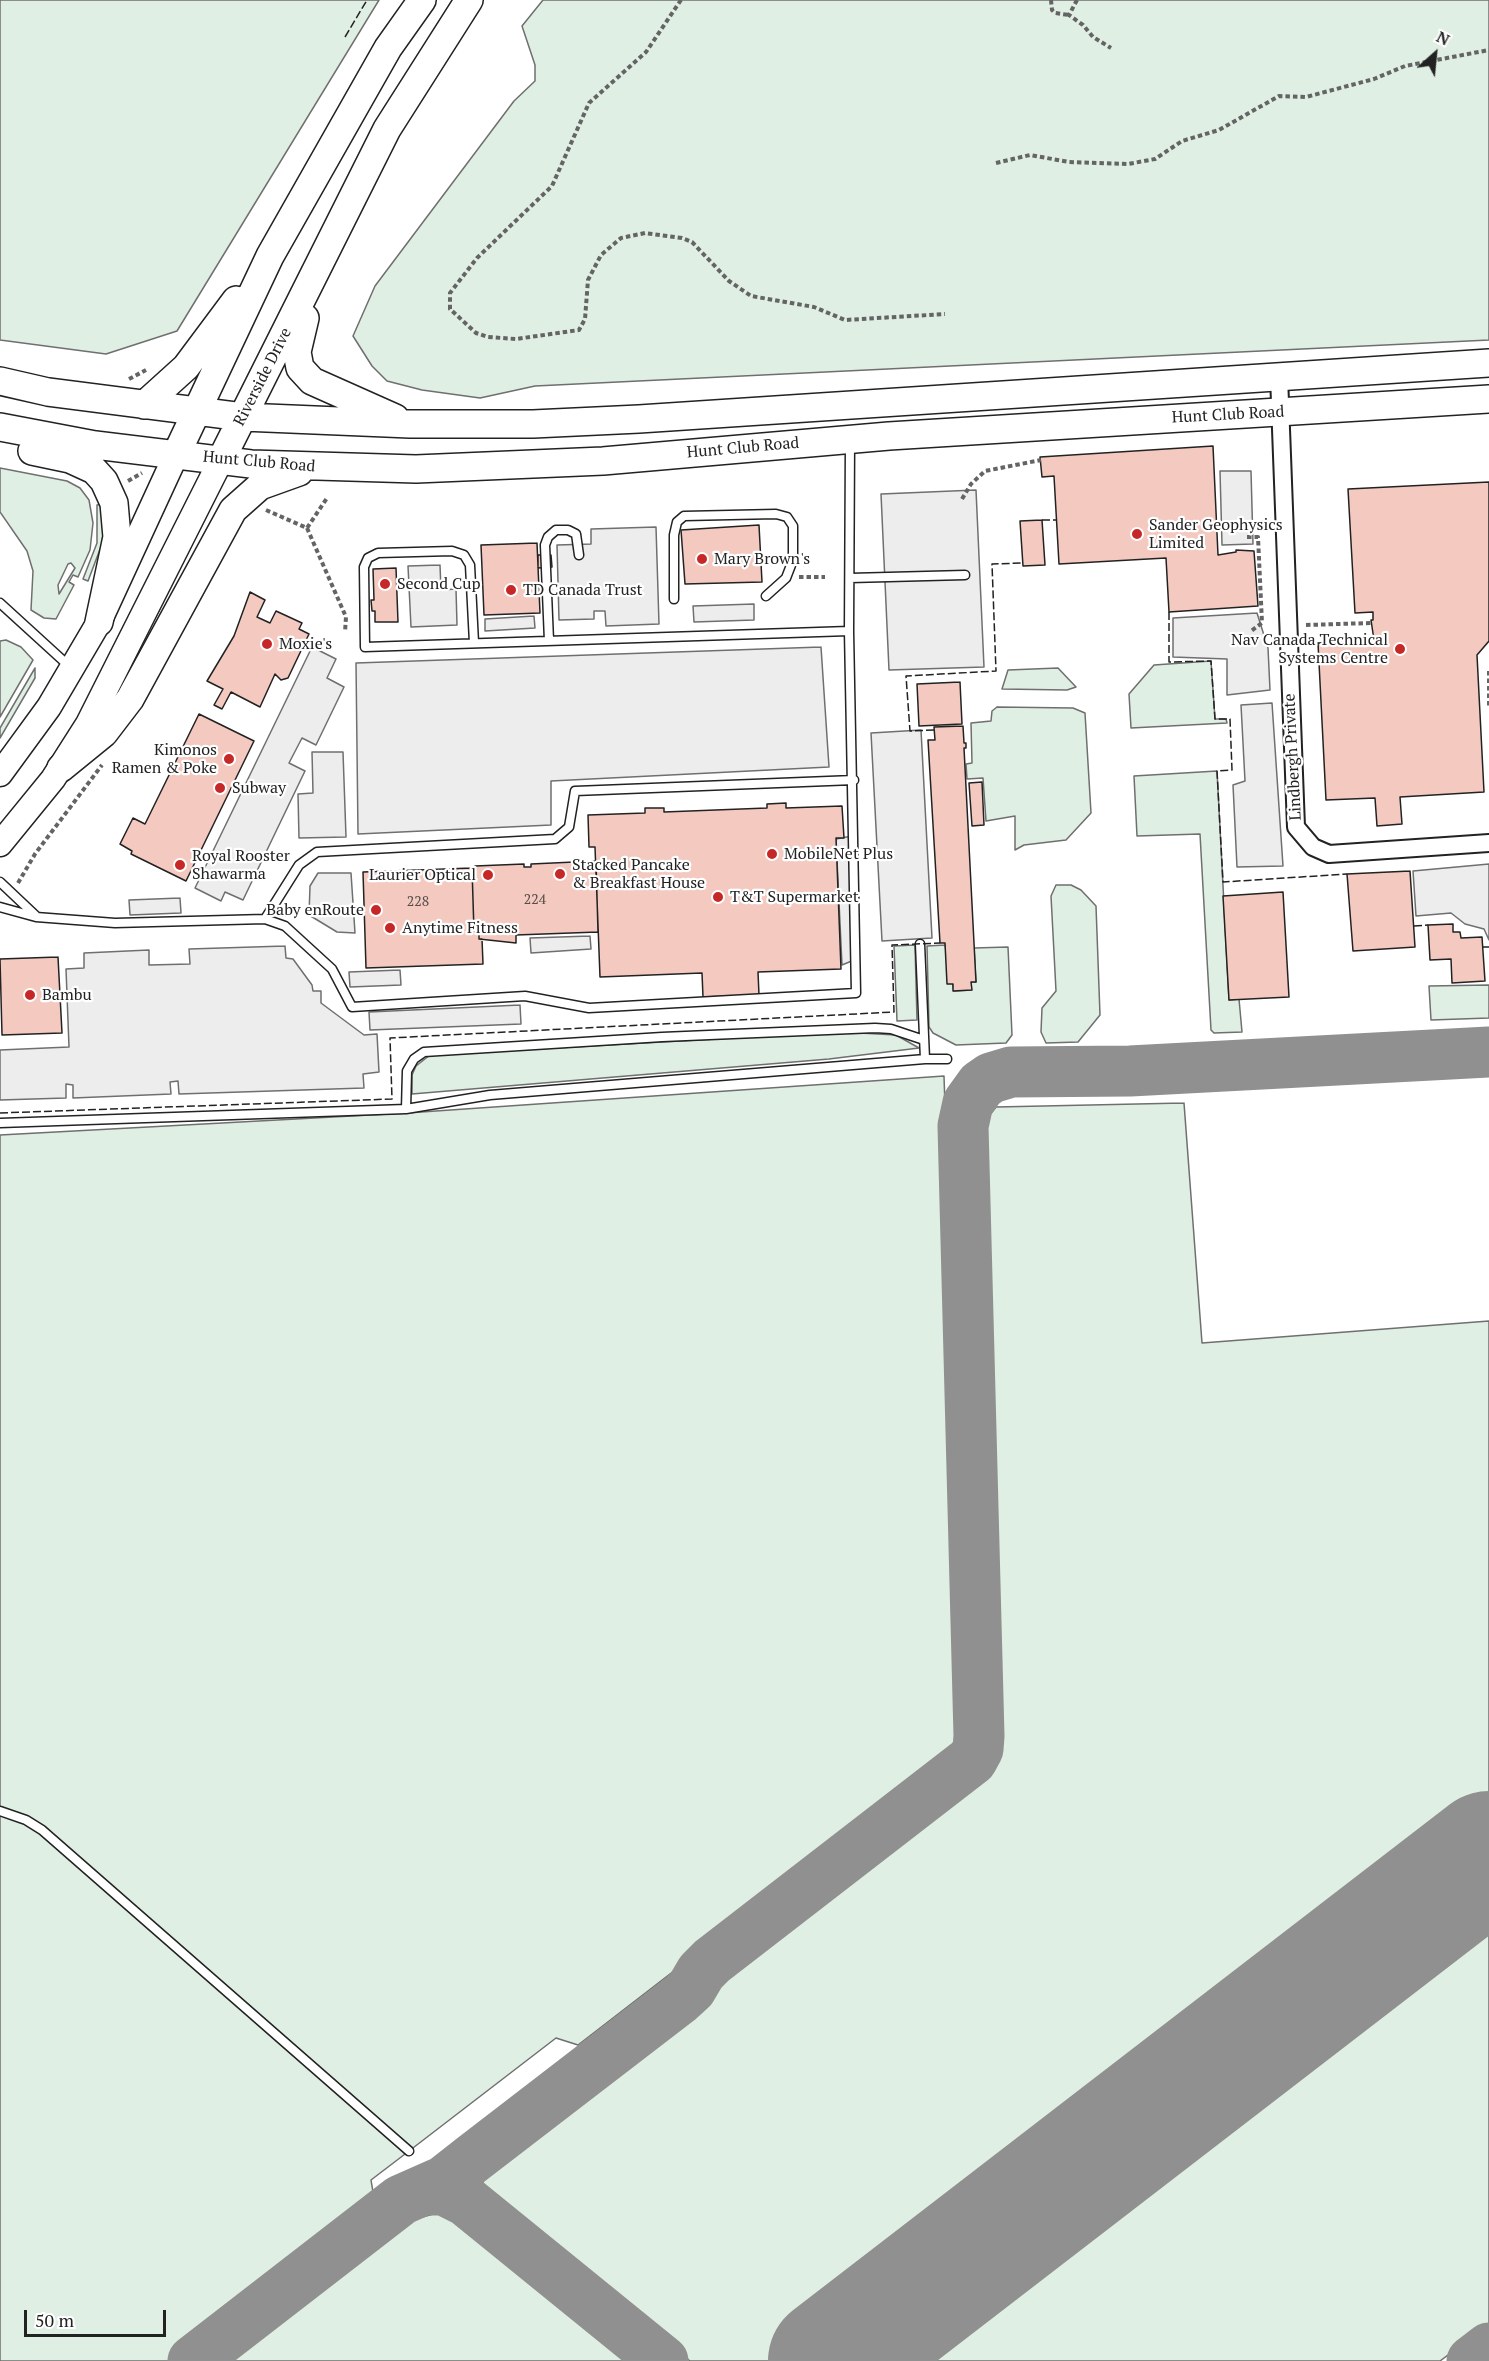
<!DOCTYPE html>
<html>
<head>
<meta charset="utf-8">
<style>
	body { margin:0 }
	#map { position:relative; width:1489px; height:2361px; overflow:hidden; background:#fff; font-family:"PT Serif",serif }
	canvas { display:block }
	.north { position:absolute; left:1405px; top:24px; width:60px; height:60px; -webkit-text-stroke:4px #fff; paint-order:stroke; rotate:27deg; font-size:16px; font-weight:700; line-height:24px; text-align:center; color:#222 }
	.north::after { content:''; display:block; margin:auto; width:21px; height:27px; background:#222; clip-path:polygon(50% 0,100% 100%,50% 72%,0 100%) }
	.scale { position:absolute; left:24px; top:2310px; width:142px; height:27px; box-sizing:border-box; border:3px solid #222; border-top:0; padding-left:8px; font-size:18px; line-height:21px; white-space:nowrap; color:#222; -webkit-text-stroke:4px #fff; paint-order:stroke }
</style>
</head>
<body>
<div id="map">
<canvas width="1489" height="2361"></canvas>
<div class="north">N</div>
<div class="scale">50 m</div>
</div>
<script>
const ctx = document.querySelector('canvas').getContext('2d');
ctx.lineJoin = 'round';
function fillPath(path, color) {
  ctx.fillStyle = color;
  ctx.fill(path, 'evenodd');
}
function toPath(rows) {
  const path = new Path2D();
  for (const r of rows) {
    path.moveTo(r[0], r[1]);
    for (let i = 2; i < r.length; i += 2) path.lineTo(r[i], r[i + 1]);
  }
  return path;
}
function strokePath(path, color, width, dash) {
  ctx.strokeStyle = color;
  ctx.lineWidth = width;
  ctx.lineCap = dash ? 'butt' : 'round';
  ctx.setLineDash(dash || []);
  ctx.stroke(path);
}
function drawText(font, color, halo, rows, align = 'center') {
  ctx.font = font + ' "PT Serif",serif';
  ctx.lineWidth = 4.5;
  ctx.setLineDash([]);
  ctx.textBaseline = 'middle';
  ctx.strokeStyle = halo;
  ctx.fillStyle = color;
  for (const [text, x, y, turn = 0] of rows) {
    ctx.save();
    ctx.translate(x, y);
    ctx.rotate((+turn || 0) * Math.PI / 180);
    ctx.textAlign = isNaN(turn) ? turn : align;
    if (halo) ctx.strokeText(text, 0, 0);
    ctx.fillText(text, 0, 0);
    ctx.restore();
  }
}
const green = toPath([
	[0,0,379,0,177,331,106,354,0,340,0,0],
	[543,0,1489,0,1489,340,535,386,480,398,422,390,387,381,372,366,353,336,375,286,514,101,535,81,535,65,522,26,543,0],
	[0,468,67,481,80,488,89,500,93,523,90,550,78,577,73,575,69,582,74,585,56,619,44,618,31,610,33,571,27,551,0,512,0,468],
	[71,563,75,568,59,594,58,585,68,564,71,563],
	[101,504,104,524,102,544,88,581,83,579,97,543,97,505,101,504],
	[6,640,21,647,33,660,0,717,0,641,6,640],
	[1211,661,1215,719,1226,719,1227,723,1131,728,1129,694,1154,665,1211,661],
	[35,668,35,678,0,738,0,728,35,668],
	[1058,668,1076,687,1067,690,1002,689,1008,670,1058,668],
	[997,707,1073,708,1085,713,1091,813,1066,840,1024,845,1015,850,1015,816,986,821,983,778,967,779,966,764,972,763,971,723,991,721,992,711,997,707],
	[1217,771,1229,1000,1239,999,1242,1032,1214,1033,1211,1030,1200,834,1137,836,1134,776,1217,771],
	[1056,885,1071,885,1081,890,1096,906,1100,1015,1078,1042,1046,1043,1041,1032,1042,1008,1056,991,1051,896,1056,885],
	[915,945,917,1020,897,1021,894,946,915,945],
	[945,945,954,991,971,990,971,982,976,982,974,948,1008,947,1012,1035,1006,1043,956,1045,933,1033,929,1027,927,946,945,945],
	[1489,985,1489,1018,1431,1020,1429,986,1489,985],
	[841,1032,896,1035,919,1048,829,1059,412,1094,412,1075,416,1066,430,1055,841,1032],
	[944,1076,965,1718,960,1740,951,1757,578,2045,556,2038,409,2151,371,2180,375,2204,168,2361,0,2361,0,1135,407,1113,944,1076],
	[1184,1103,1202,1343,1489,1321,1489,1811,770,2361,690,2361,483,2193,483,2169,716,1989,716,1978,994,1764,978,1130,996,1107,1184,1103],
	[1489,1898,1489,2324,1440,2361,891,2361,1489,1898],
	[448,2210,638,2361,218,2361,374,2240,404,2222,448,2210]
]);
fillPath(green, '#e0efe3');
strokePath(green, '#6f6f6f', 1.5);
const parking = toPath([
	[1220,471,1251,471,1253,544,1222,545,1220,471],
	[976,490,984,667,889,670,881,494,976,490],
	[656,527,659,624,606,626,605,611,594,611,594,619,559,620,557,545,591,544,591,529,656,527],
	[440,565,441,590,456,589,457,625,411,627,408,566,440,565],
	[754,604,754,620,694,622,693,606,754,604],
	[1257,613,1268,648,1270,690,1227,695,1227,659,1173,657,1173,618,1257,613],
	[534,616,535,628,485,631,485,619,534,616],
	[312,647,336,659,327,678,344,687,316,745,302,738,289,763,305,771,243,900,225,892,221,901,195,888,312,647],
	[821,647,829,767,551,781,551,825,358,834,356,663,821,647],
	[1272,703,1283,866,1237,867,1233,785,1245,781,1241,705,1272,703],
	[921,730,932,938,882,941,871,733,921,730],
	[312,752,343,752,346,837,299,838,298,794,313,793,312,752],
	[852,836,854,960,842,965,836,839,852,836],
	[1489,864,1489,940,1484,929,1465,924,1451,913,1416,916,1413,871,1489,864],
	[318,873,351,873,355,933,337,932,309,915,310,886,318,873],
	[180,898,181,913,130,915,129,900,180,898],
	[590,936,591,949,531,953,530,938,590,936],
	[285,946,286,958,293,959,312,985,313,991,321,991,321,1003,364,1035,377,1034,379,1072,363,1074,364,1088,179,1094,178,1081,170,1082,171,1094,73,1098,73,1085,66,1084,66,1098,0,1100,0,1050,69,1047,66,969,84,968,84,953,149,950,149,965,190,964,189,949,285,946],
	[400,970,401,985,350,987,349,972,400,970],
	[520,1005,521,1024,370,1030,369,1012,520,1005]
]);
fillPath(parking, '#ededed');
strokePath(parking, '#6f6f6f', 1.5);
strokePath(toPath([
	[425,2190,444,2190,466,2201,663,2361],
	[193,2361,401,2200,444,2181,472,2159,680,1999,691,1989,701,1972,712,1961,972,1760,978,1749,979,1736,963,1126,968,1103,981,1085,991,1078,1011,1072,1130,1071,1489,1052],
	[840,2361,965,2265],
	[1472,2361,1489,2348]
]), '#909090', 51);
strokePath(toPath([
	[832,2361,1489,1855]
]), '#909090', 128);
const building = toPath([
	[1213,446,1218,555,1236,552,1236,550,1254,551,1258,606,1169,612,1166,558,1059,564,1054,476,1042,477,1040,457,1213,446],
	[1489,482,1489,641,1477,655,1484,792,1400,797,1402,824,1377,826,1375,798,1326,800,1318,643,1374,640,1371,620,1373,620,1373,612,1355,613,1348,489,1489,482],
	[1042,520,1045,565,1023,566,1020,521,1042,520],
	[759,525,762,582,685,584,681,530,759,525],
	[537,543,540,613,484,615,481,545,537,543],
	[538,555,551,555,552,567,538,568,538,555],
	[396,568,398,622,375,622,375,611,372,611,371,600,374,600,373,569,396,568],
	[250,592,265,600,257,617,270,623,276,611,302,623,299,629,309,634,288,678,281,680,275,674,260,707,231,692,222,709,214,705,223,689,207,681,234,636,250,592],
	[960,682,962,724,919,726,917,684,960,682],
	[199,714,254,741,186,881,131,854,132,851,120,844,133,818,145,824,199,714],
	[963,726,964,743,966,743,966,748,964,748,976,982,971,982,972,990,953,991,953,984,947,984,945,943,940,943,928,740,935,740,934,727,963,726],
	[982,782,984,825,972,826,969,783,982,782],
	[786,803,786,808,842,806,844,838,836,838,841,969,758,972,759,995,703,997,702,973,600,977,595,847,589,847,588,815,645,813,645,808,664,808,664,812,767,808,767,804,786,803],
	[596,861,598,932,516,935,516,943,479,939,479,932,474,932,472,868,475,866,524,864,524,867,531,867,531,864,596,861],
	[472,868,474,932,479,932,479,939,482,939,483,964,366,968,363,872,472,868],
	[1410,871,1415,947,1353,951,1347,874,1410,871],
	[1283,892,1289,997,1229,1000,1223,896,1283,892],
	[1453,924,1453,932,1460,932,1461,938,1482,937,1485,981,1452,983,1451,959,1430,960,1428,925,1453,924],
	[58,957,62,1033,2,1035,0,959,58,957]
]);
fillPath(building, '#f3c9c0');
strokePath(building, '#222', 1.5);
const lane = toPath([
	[850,578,965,575],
	[674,599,674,535,677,522,684,516,776,514,787,517,793,526,793,560,786,578,766,596],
	[0,603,69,666],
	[549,641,545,545,548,537,556,530,568,530,576,534,579,555],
	[474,643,470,565,464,555,452,551,378,553,368,558,364,567,365,647,849,631],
	[0,882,36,916],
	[0,907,36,917,115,923,265,919,299,865,317,852,555,839,569,827,575,791,854,780],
	[265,919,285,926,332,969,352,1007,525,996,589,1008,856,993,849,631,850,442],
	[925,1059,947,1059],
	[406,1109,407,1071,414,1059,424,1052,662,1037,875,1028,891,1029,924,1040],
	[0,1123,406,1109,490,1095,925,1059,920,944],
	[0,1811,26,1820,42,1830,409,2151]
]);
const street = toPath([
	[1279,376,1296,827,1313,847,1329,854,1489,843]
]);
const secondary = toPath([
	[0,774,49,707,99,622,176,455],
	[0,844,53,779,88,724,221,460]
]);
const primary = toPath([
	[305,318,297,352,300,368,312,381,395,418],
	[0,381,48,392,243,417,410,424,533,424,639,419,1489,363],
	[144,405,186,367,236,300],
	[0,427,95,445,251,464,416,469,603,461,889,436,1489,399],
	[32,451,70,459,94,470,104,481,114,503,117,537,99,622],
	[176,455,270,256,388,48,422,0],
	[221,460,387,129,469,0],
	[61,768,104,733,130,699,233,510,260,486,299,472]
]);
strokePath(lane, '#222', 11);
strokePath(street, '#222', 20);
strokePath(secondary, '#222', 27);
strokePath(primary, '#222', 30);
strokePath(toPath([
	[681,0,646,52,589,103,552,186,477,258,450,293,450,309,476,333,488,337,516,339,579,330,585,319,588,280,601,255,621,238,645,233,682,238,692,242,729,281,751,296,814,307,845,320,945,314],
	[1051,0,1052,10,1055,13,1069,15],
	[1077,0,1069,15,1083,25,1093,37,1111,48],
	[996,163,1030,155,1069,162,1128,164,1155,159,1182,141,1219,130,1279,96,1306,97,1374,79,1405,66,1489,50],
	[129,379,146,370],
	[128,481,142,473],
	[962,499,971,484,985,471,1041,460],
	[266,510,307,528,327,498],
	[307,528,346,617,345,632],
	[1247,537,1258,537,1262,623,1251,631],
	[799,577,825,577],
	[1306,625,1371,623],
	[1489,671,1489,706],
	[18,883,35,854,102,765]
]), '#646464', 4, [4.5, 3]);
strokePath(lane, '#fff', 8);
strokePath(street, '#fff', 16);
strokePath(secondary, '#fff', 24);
strokePath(primary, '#fff', 27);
strokePath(toPath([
	[345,37,367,0],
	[1042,520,1057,520],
	[1169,612,1169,662,1211,661,1215,719,1230,719,1232,770,1217,771,1223,882,1347,874],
	[934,730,910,731,906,676,996,671,992,564,1023,563],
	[1414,926,1428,925],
	[1483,947,1489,947],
	[0,1113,392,1099,390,1038,894,1012,892,945,940,943]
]), '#222', 1.5, [8, 3]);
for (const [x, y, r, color] of [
	[1137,534,6,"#c62828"],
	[702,559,6,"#c62828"],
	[385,584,6,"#c62828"],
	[511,590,6,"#c62828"],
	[267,644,6,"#c62828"],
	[1400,649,6,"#c62828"],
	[229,759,6,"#c62828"],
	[220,788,6,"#c62828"],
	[772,854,6,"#c62828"],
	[180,865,6,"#c62828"],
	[560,874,6,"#c62828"],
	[488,875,6,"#c62828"],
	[718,897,6,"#c62828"],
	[376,910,6,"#c62828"],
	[390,928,6,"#c62828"],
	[30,995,6,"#c62828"]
]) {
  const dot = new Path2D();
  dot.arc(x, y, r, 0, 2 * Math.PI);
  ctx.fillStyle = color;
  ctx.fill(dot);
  strokePath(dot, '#fff', 2);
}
drawText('14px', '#564c4a', null, [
	["224",535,900],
	["228",418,902]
]);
drawText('16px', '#222', '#fff', [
	["Riverside Drive",263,377,-63],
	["Hunt Club Road",1228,415,-3],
	["Hunt Club Road",743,448,-5],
	["Hunt Club Road",259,462,5],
	["Lindbergh Private",1293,757,-93]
]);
drawText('16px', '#222', '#fff', [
	["Sander Geophysics",1149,525],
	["Limited",1149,543],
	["Mary Brown's",714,559],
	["Second Cup",397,584],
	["TD Canada Trust",523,590],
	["Nav Canada Technical",1388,640,"right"],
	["Systems Centre",1388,658,"right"],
	["Moxie's",279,644],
	["Kimonos",217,750,"right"],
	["Ramen & Poke",217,768,"right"],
	["Subway",232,788],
	["MobileNet Plus",784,854],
	["Royal Rooster",192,856],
	["Shawarma",192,874],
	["Stacked Pancake",572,865],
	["& Breakfast House",572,883],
	["Laurier Optical",476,875,"right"],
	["T&T Supermarket",730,897],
	["Baby enRoute",364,910,"right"],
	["Anytime Fitness",402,928],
	["Bambu",42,995]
], 'left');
</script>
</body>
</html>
